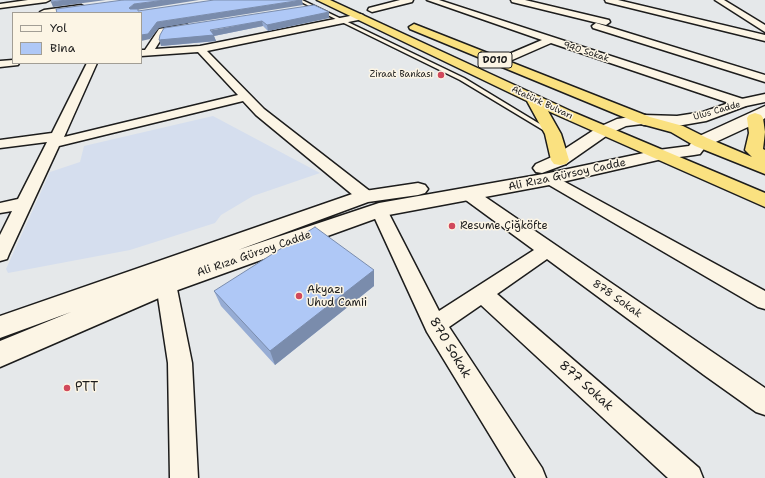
<!DOCTYPE html>
<html>
<head>
<meta charset="utf-8">
<style>
	body { margin:0 }
	#map { position:relative; width:765px; height:478px; overflow:hidden; background:#e5e8ea; font-family:"Shantell Sans",sans-serif }
	canvas { display:block }
	.legend { position:absolute; left:12px; top:12px; width:130px; height:52px; box-sizing:border-box; background:#fcf5e5; border:1px solid #a29e95; margin:0; padding:5px 7px; list-style:none; font-size:12px; color:#1c1c1c }
	.legend li { display:flex; align-items:center; gap:8px; height:20px }
	.legend b { width:20px; border:1px solid #a29e95 }
</style>
</head>
<body>
<div id="map">
<canvas width="765" height="478"></canvas>
<ul class="legend">
<li><b style="height:5px;background:#fcf5e5"></b>Yol</li>
<li><b style="height:11px;background:#afc8f6"></b>Bina</li>
</ul>
</div>
<script>
const ctx = document.querySelector('canvas').getContext('2d');
ctx.lineJoin = 'round';
function fillPath(path, color) {
  ctx.fillStyle = color;
  ctx.fill(path, 'evenodd');
}
function toPath(rows) {
  const path = new Path2D();
  for (const r of rows) {
    path.moveTo(r[0], r[1]);
    for (let i = 2; i < r.length; i += 2) path.lineTo(r[i], r[i + 1]);
  }
  return path;
}
function strokePath(path, color, width, dash) {
  ctx.strokeStyle = color;
  ctx.lineWidth = width;
  ctx.lineCap = dash ? 'butt' : 'round';
  ctx.setLineDash(dash || []);
  ctx.stroke(path);
}
function drawText(font, color, halo, rows, align = 'center') {
  ctx.font = font + ' "Shantell Sans",sans-serif';
  ctx.lineWidth = 3;
  ctx.setLineDash([]);
  ctx.textBaseline = 'middle';
  ctx.strokeStyle = halo;
  ctx.fillStyle = color;
  for (const [text, x, y, turn = 0] of rows) {
    ctx.save();
    ctx.translate(x, y);
    ctx.rotate((+turn || 0) * Math.PI / 180);
    ctx.textAlign = isNaN(turn) ? turn : align;
    if (halo) ctx.strokeText(text, 0, 0);
    ctx.fillText(text, 0, 0);
    ctx.restore();
  }
}
fillPath(toPath([
	[213,116,320,173,253,196,221,215,215,223,130,250,8,273,6,269,50,172,80,162,84,146]
]), '#d5deee');
const service = toPath([
	[297,0,302,0,464,78,553,132,552,133,548,133,460,80,297,0]
]);
const minor = toPath([
	[28,0,50,0,46,2,0,8,0,4,28,0],
	[400,0,413,0,412,2,372,12,368,10,369,8,400,0],
	[427,0,439,0,746,100,748,103,746,106,738,106,551,43,503,64,495,64,494,62,495,60,542,40,427,0],
	[511,0,525,0,609,20,610,22,606,25,512,2,511,0],
	[605,0,618,0,765,35,765,41,606,2,605,0],
	[715,0,724,0,765,25,765,32,715,0],
	[81,5,85,7,84,9,55,13,40,12,44,10,81,5],
	[360,14,363,15,364,17,363,19,207,51,264,109,371,192,373,196,371,200,365,201,359,200,256,115,243,101,59,146,9,254,7,259,0,261,0,235,12,211,0,213,0,203,18,199,47,142,0,148,0,140,52,133,87,63,97,63,64,137,238,95,198,52,141,56,141,50,145,50,159,29,186,24,190,27,186,30,165,33,155,49,200,46,360,14],
	[596,23,765,75,765,82,593,28,592,26,596,23],
	[13,60,13,63,19,63,18,65,0,67,0,61,13,60],
	[549,174,554,176,765,291,765,309,758,307,544,182,541,179,544,176,549,174],
	[469,189,475,190,765,388,765,415,756,412,704,375,547,259,497,294,699,468,703,478,668,478,481,305,449,327,542,468,546,478,516,478,427,332,371,210,373,206,379,204,385,206,439,311,534,250,463,198,461,194,463,190,469,189],
	[166,276,173,278,176,284,192,363,198,478,170,478,168,363,156,284,159,278,166,276]
]);
const tertiary = toPath([
	[765,94,765,102,746,106,706,121,677,126,644,125,638,123,636,120,638,117,644,115,677,116,703,112,737,100,765,94],
	[765,106,765,118,761,121,707,146,701,147,695,146,693,142,695,138,765,106]
]);
const secondary = toPath([
	[644,115,650,117,652,120,650,123,626,126,609,134,566,164,542,173,536,172,533,168,536,164,554,156,597,128,617,119,644,115],
	[701,137,707,138,709,142,700,154,694,155,658,160,549,185,383,216,175,291,0,367,0,341,71,312,0,338,0,316,358,192,418,183,425,185,428,189,425,193,418,195,368,202,238,250,379,203,549,173,658,150,689,146,695,138,701,137]
]);
const trunk = toPath([
	[317,0,330,0,575,113,765,193,765,207,548,111,561,134,569,160,566,164,560,165,554,164,551,160,545,134,527,101,317,0],
	[414,24,650,117,683,126,707,138,752,157,745,150,749,133,747,118,749,115,755,113,761,115,763,118,765,132,763,149,765,150,765,174,695,146,671,132,638,123,410,29,409,27,414,24]
]);
strokePath(service, '#1c1c1c', 3);
strokePath(minor, '#1c1c1c', 3);
strokePath(tertiary, '#1c1c1c', 3);
strokePath(secondary, '#1c1c1c', 3);
strokePath(trunk, '#1c1c1c', 3);
fillPath(service, '#fcf5e5');
fillPath(minor, '#fcf5e5');
fillPath(tertiary, '#fcf5e5');
fillPath(secondary, '#fcf5e5');
fillPath(trunk, '#fae180');
fillPath(toPath([
	[314,5,329,18,268,31,263,26,214,36,216,41,161,46],
	[374,270,374,286,275,365,221,306,214,291]
]), '#96acd4');
fillPath(toPath([
	[67,0,106,0,53,7,51,2],
	[165,0,199,0,136,10,131,13,129,8,134,4],
	[302,0,303,5,159,28,150,39,141,41,141,35,157,22],
	[329,12,329,18,268,31,267,25],
	[262,21,263,26,214,36,216,41,161,46,159,40],
	[374,270,374,286,275,365,270,351]
]), '#7a8cac');
const building = toPath([
	[52,0,67,0,51,2,52,0],
	[123,0,165,0,134,4,129,8,130,9,138,9,138,11,214,0,302,0,157,22,148,34,141,35,141,13,57,13,56,9,123,0],
	[314,5,329,12,267,25,262,21,210,30,214,35,159,40,160,35,164,28,314,5],
	[315,227,374,270,270,351,214,291,315,227]
]);
fillPath(building, '#afc8f6');
strokePath(building, '#7a8cac', 1);
for (const [x, y, r, color] of [
	[441,75,4,"#d1495b"],
	[452,226,4,"#d1495b"],
	[299,296,4,"#d1495b"],
	[67,388,4,"#d1495b"]
]) {
  const dot = new Path2D();
  dot.arc(x, y, r, 0, 2 * Math.PI);
  ctx.fillStyle = color;
  ctx.fill(dot);
  strokePath(dot, '#fcf5e5', 1.5);
}
drawText('9px', '#1c1c1c', '#fcf5e5', [
	["940 Sokak",586,52,18],
	["Atatürk Bulvarı",542,103,25],
	["Ulus Cadde",717,111,-16]
]);
drawText('9px', '#1c1c1c', '#fcf5e5', [
	["Ziraat Bankası",433,75]
], 'right');
for (const [x, y, w] of [
	[495,60,34]
]) {
  const box = new Path2D();
  box.roundRect(x - w / 2, y - 8, w, 16, 3);
  ctx.fillStyle = '#fcf5e5';
  ctx.fill(box);
  strokePath(box, '#1c1c1c', 1);
}
drawText('bold 10px', '#1c1c1c', null, [
	["D010",495,60]
]);
drawText('11px', '#1c1c1c', '#fcf5e5', [
	["Ali Rıza Gürsoy Cadde",567,175,-12],
	["Ali Rıza Gürsoy Cadde",254,254,-19],
	["878 Sokak",617,299,35]
]);
drawText('11px', '#1c1c1c', '#fcf5e5', [
	["Resume Çiğköfte",460,226],
	["Akyazı",307,290],
	["Uhud Camii",307,303]
], 'left');
drawText('13px', '#1c1c1c', '#fcf5e5', [
	["870 Sokak",450,348,59],
	["877 Sokak",586,386,42]
]);
drawText('13px', '#1c1c1c', '#fcf5e5', [
	["PTT",75,388]
], 'left');
</script>
</body>
</html>
